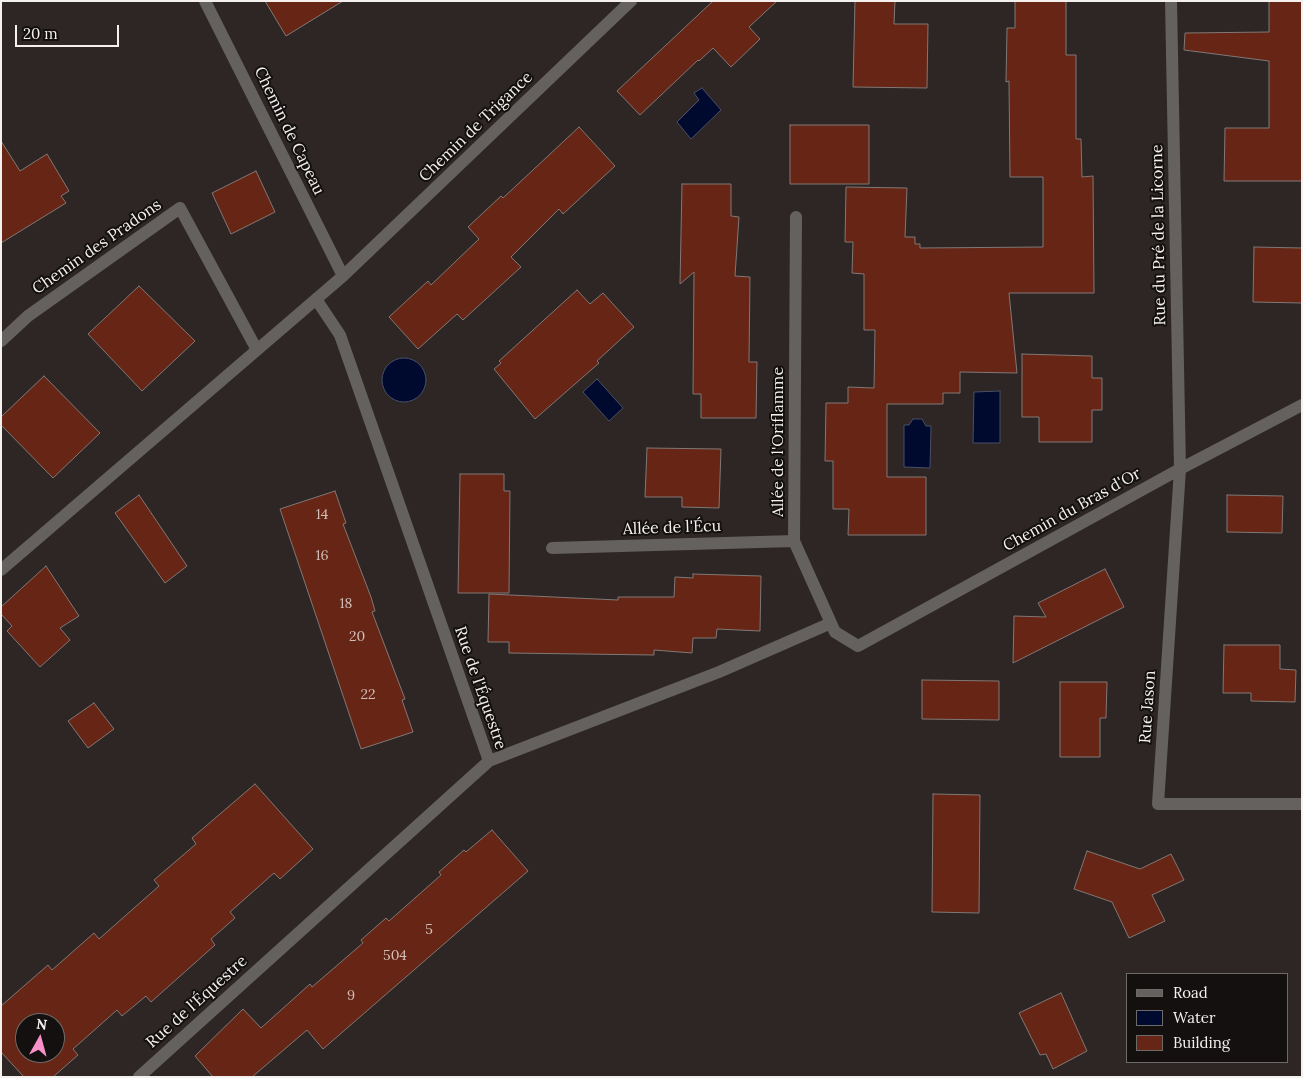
<!DOCTYPE html>
<html>
<head>
<meta charset="utf-8">
<style>
	body { margin:0 }
	#map { position:relative; width:1303px; height:1078px; overflow:hidden; background:#2d2624; font-family:Lora,serif }
	canvas { display:block }
	.frame { position:absolute; inset:0; border:2px solid #f4f0ee; pointer-events:none }
	.legend { position:absolute; left:1126px; top:973px; width:162px; height:90px; box-sizing:border-box; background:#13100f; border:1px solid #6d6a68; margin:0; padding:6px 9px; list-style:none; font-size:15px; color:#f4f0ee }
	.legend li { display:flex; align-items:center; gap:10px; height:25px }
	.legend b { width:25px; border:1px solid #6d6a68 }
	.north { position:absolute; left:15px; top:1013px; width:50px; height:50px; box-sizing:border-box; background:#13100f; border:1px solid #6d6a68; border-radius:50%; rotate:7deg; font-size:14px; font-weight:700; line-height:20px; text-align:center; color:#f4f0ee }
	.north::after { content:''; display:block; margin:auto; width:18px; height:22px; background:#f990ca; clip-path:polygon(50% 0,100% 100%,50% 72%,0 100%) }
	.scale { position:absolute; left:15px; top:25px; width:104px; height:22px; box-sizing:border-box; border:2px solid #f4f0ee; border-top:0; padding-left:6px; font-size:15px; line-height:18px; white-space:nowrap; color:#f4f0ee; -webkit-text-stroke:4px #13100f; paint-order:stroke }
</style>
</head>
<body>
<div id="map">
<canvas width="1303" height="1078"></canvas>
<div class="frame"></div>
<ul class="legend">
<li><b style="height:6px;background:#64615f"></b>Road</li>
<li><b style="height:14px;background:#000a2f"></b>Water</li>
<li><b style="height:14px;background:#672615"></b>Building</li>
</ul>
<div class="north">N</div>
<div class="scale">20 m</div>
</div>
<script>
const ctx = document.querySelector('canvas').getContext('2d');
ctx.lineJoin = 'round';
function fillPath(path, color) {
  ctx.fillStyle = color;
  ctx.fill(path, 'evenodd');
}
function toPath(rows) {
  const path = new Path2D();
  for (const r of rows) {
    if (r.length === 3) {
      path.moveTo(r[0] + r[2], r[1]);
      path.arc(r[0], r[1], r[2], 0, 2 * Math.PI);
      continue;
    }
    path.moveTo(r[0], r[1]);
    for (let i = 2; i < r.length; i += 2) path.lineTo(r[i], r[i + 1]);
  }
  return path;
}
function strokePath(path, color, width, dash) {
  ctx.strokeStyle = color;
  ctx.lineWidth = width;
  ctx.lineCap = dash ? 'butt' : 'round';
  ctx.setLineDash(dash || []);
  ctx.stroke(path);
}
function drawText(font, color, halo, rows, align = 'center') {
  ctx.font = font + ' Lora,serif';
  ctx.lineWidth = 4;
  ctx.setLineDash([]);
  ctx.textBaseline = 'middle';
  ctx.strokeStyle = halo;
  ctx.fillStyle = color;
  for (const [text, x, y, turn = 0] of rows) {
    ctx.save();
    ctx.translate(x, y);
    ctx.rotate((+turn || 0) * Math.PI / 180);
    ctx.textAlign = isNaN(turn) ? turn : align;
    if (halo) ctx.strokeText(text, 0, 0);
    ctx.fillText(text, 0, 0);
    ctx.restore();
  }
}
const water = toPath([
	[702,88,721,110,691,139,677,122,699,100,694,93,702,88],
	[404,380,22],
	[597,379,623,408,609,421,583,392,597,379],
	[1000,391,1000,443,973,443,974,392,1000,391],
	[913,419,922,419,926,426,931,426,930,468,904,467,904,425,909,425,913,419]
]);
fillPath(water, '#000a2f');
strokePath(water, '#494f68', 1);
const building = toPath([
	[265,1,343,1,286,36,265,1],
	[713,1,777,1,749,27,760,39,731,67,713,48,699,61,698,60,640,115,617,91,713,1],
	[855,1,895,1,894,24,928,24,927,88,853,87,855,1],
	[1015,1,1066,1,1066,55,1076,55,1076,139,1081,139,1082,177,1093,176,1094,293,1009,293,1017,373,960,372,960,393,943,393,943,404,887,404,887,477,926,477,926,535,848,535,849,509,833,509,833,461,825,461,826,403,848,403,848,387,874,388,875,330,864,330,864,274,852,273,853,242,845,242,846,187,907,188,905,237,915,237,915,244,920,244,920,248,1043,247,1043,177,1010,177,1009,81,1006,82,1007,28,1015,28,1015,1],
	[1269,1,1302,1,1302,181,1224,181,1225,128,1269,128,1269,61,1184,50,1185,33,1269,32,1269,1],
	[790,125,869,125,869,184,790,184,790,125],
	[579,127,615,166,563,214,559,209,511,257,521,267,463,320,457,314,418,349,389,317,428,281,431,285,479,239,468,227,501,196,503,198,579,127],
	[1,141,20,171,47,154,69,191,61,196,66,203,1,243,1,141],
	[256,171,275,212,231,234,212,193,256,171],
	[682,184,731,184,731,216,739,217,735,276,750,277,749,362,757,362,756,418,701,418,701,394,693,394,694,272,680,284,682,184],
	[1254,247,1302,248,1302,303,1253,302,1254,247],
	[139,286,195,341,142,391,88,334,139,286],
	[577,290,590,304,603,293,634,327,597,361,599,363,535,419,494,369,501,363,499,361,577,290],
	[1022,354,1092,356,1092,378,1102,378,1102,410,1092,410,1092,442,1039,442,1039,417,1022,417,1022,354],
	[44,376,100,433,53,478,1,425,1,417,44,376],
	[647,448,721,449,719,508,682,507,682,497,645,497,647,448],
	[460,474,504,474,504,491,510,491,509,593,458,593,460,474],
	[335,491,346,523,343,524,371,597,375,611,372,612,405,699,402,700,413,732,361,749,280,509,335,491],
	[139,495,187,566,165,583,115,513,139,495],
	[1227,495,1283,496,1282,533,1227,532,1227,495],
	[46,566,79,616,60,628,70,640,40,667,7,631,12,626,1,614,1,607,46,566],
	[1105,569,1124,607,1013,663,1014,616,1046,617,1038,603,1105,569],
	[693,574,761,576,760,631,717,629,716,638,693,638,692,653,654,650,654,655,509,653,509,642,488,642,489,594,618,600,618,597,674,597,675,577,693,578,693,574],
	[1224,645,1280,645,1280,669,1296,670,1295,702,1251,701,1251,693,1223,693,1224,645],
	[922,680,999,681,999,720,922,719,922,680],
	[1060,682,1107,682,1106,718,1100,718,1100,757,1060,757,1060,682],
	[94,703,114,729,88,748,68,721,94,703],
	[255,784,313,849,280,879,274,873,230,912,235,918,211,939,215,945,151,1002,146,996,122,1016,117,1010,73,1049,78,1055,53,1077,24,1077,1,1052,1,1006,48,965,52,970,94,933,99,939,159,886,154,880,196,844,192,838,255,784],
	[25,1023,55,1023,55,1053,25,1053,25,1023],
	[933,794,980,795,979,913,932,912,933,794],
	[492,830,528,871,323,1049,307,1030,252,1077,213,1077,195,1056,243,1009,261,1028,310,984,312,987,363,943,361,940,386,918,389,921,441,875,439,872,464,850,466,852,492,830],
	[1087,851,1140,869,1171,854,1184,880,1152,895,1165,921,1129,938,1112,902,1074,889,1087,851],
	[1061,993,1087,1051,1053,1069,1046,1054,1040,1055,1019,1013,1061,993]
]);
fillPath(building, '#672615');
strokePath(building, '#817876', 1);
strokePath(toPath([
	[205,1,343,276],
	[1171,1,1180,469,1158,804,1302,804],
	[796,217,794,541,835,632,858,646,1180,469,1302,405],
	[1,341,28,316,180,208,257,350],
	[552,548,794,541],
	[1,570,343,276,631,1],
	[489,761,719,672,831,623],
	[139,1077,489,761,340,335,316,299]
]), '#64615f', 12);
drawText('14px', '#d1beb8', null, [
	["14",322,515],
	["16",322,556],
	["18",346,604],
	["20",357,637],
	["22",368,695],
	["5",429,930],
	["504",395,956],
	["9",351,996]
]);
drawText('16px', '#f4f0ee', '#13100f', [
	["Chemin de Trigance",476,127,-44],
	["Chemin de Capeau",289,131,64],
	["Rue du Pré de la Licorne",1159,235,-91],
	["Chemin des Pradons",97,247,-35],
	["Allée de l'Oriflamme",778,442,-90],
	["Chemin du Bras d'Or",1072,510,-29],
	["Allée de l'Écu",672,528,-2],
	["Rue de l'Équestre",480,688,71],
	["Rue Jason",1148,707,-86],
	["Rue de l'Équestre",197,1002,-42]
]);
</script>
</body>
</html>
